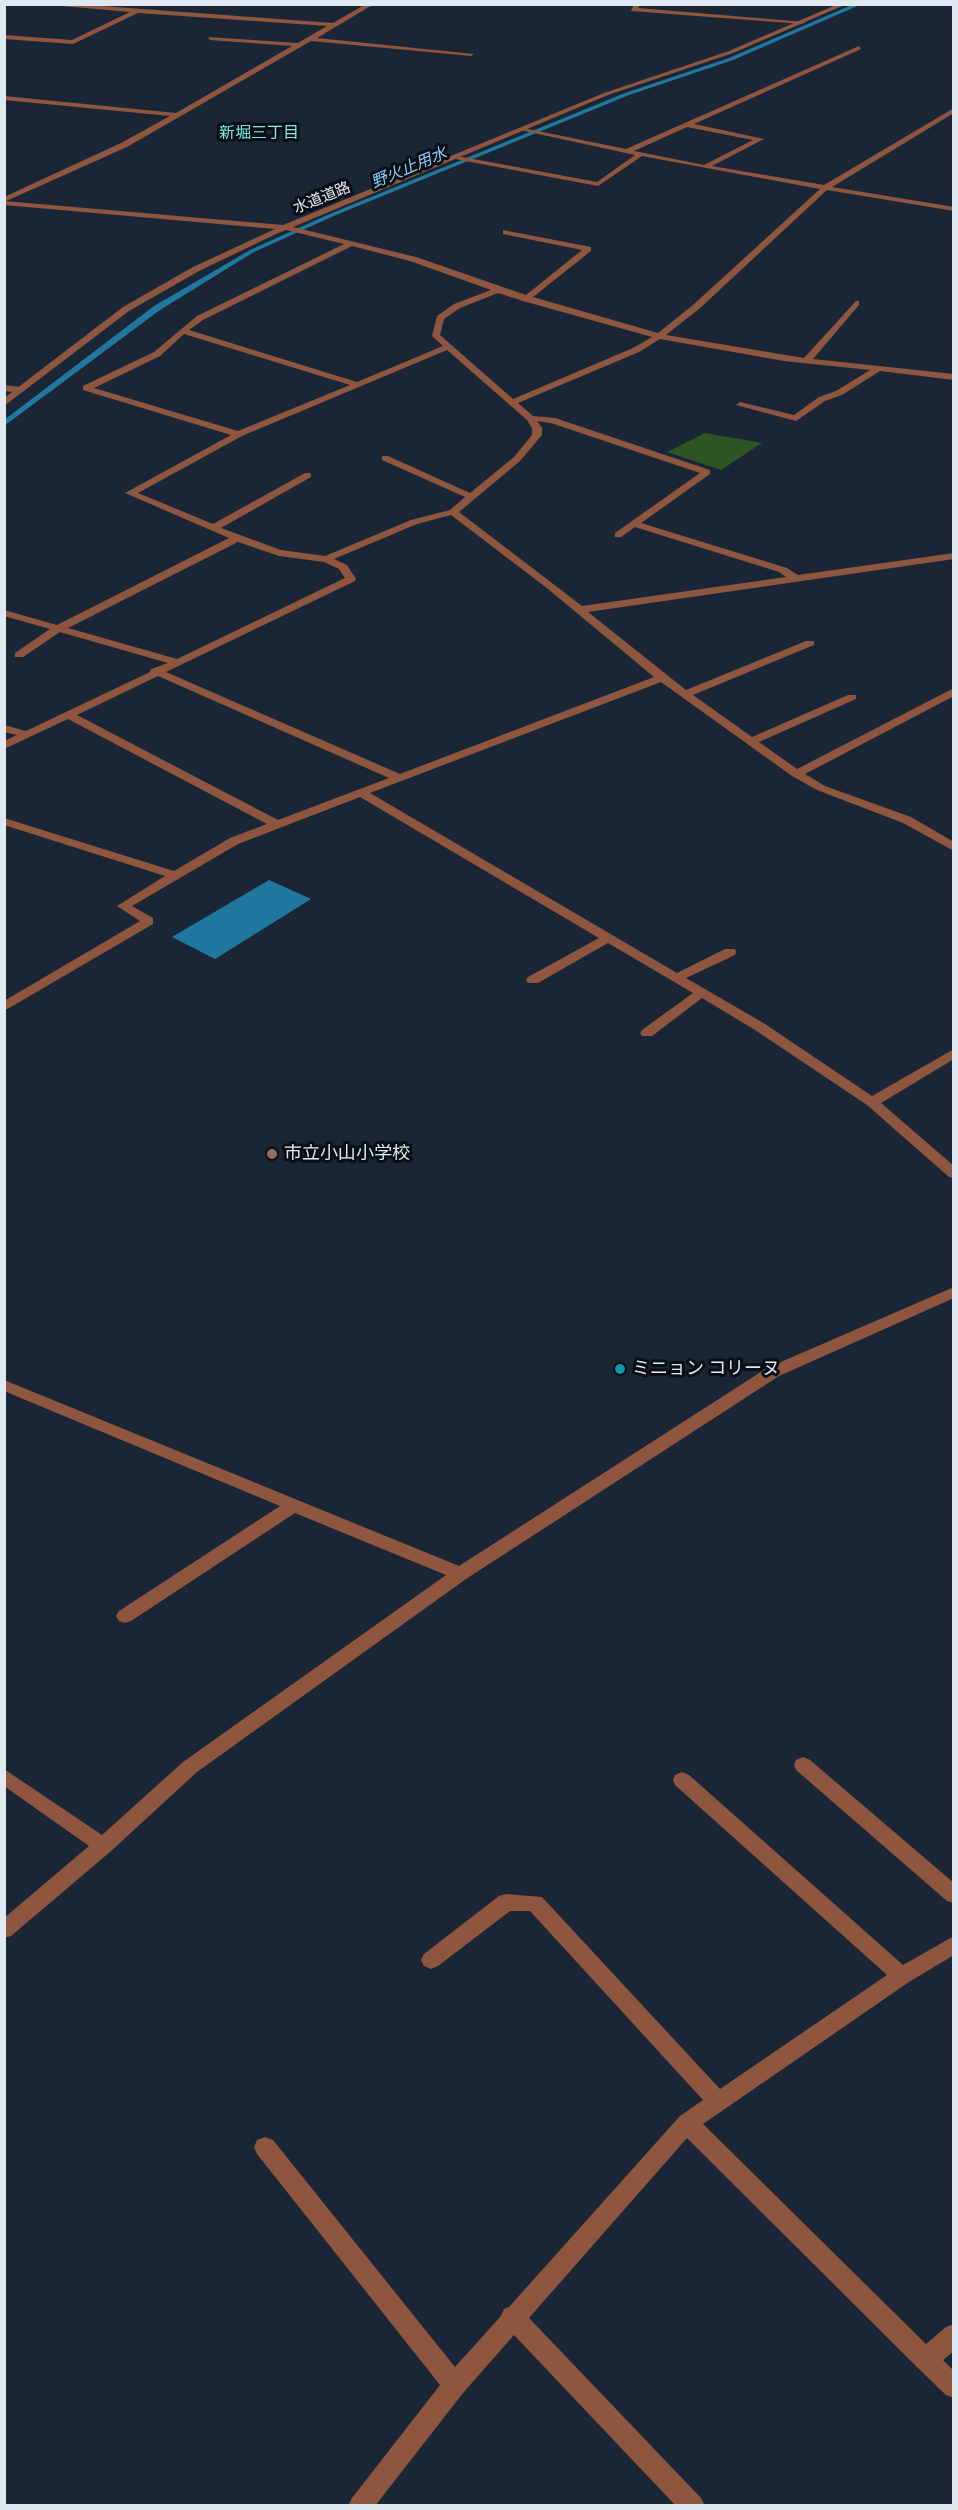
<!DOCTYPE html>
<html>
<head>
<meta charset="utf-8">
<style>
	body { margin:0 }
	#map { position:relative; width:958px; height:2510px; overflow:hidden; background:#1a2636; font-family:Cabin,sans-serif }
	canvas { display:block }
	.frame { position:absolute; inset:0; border:6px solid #e0e8f2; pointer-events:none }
</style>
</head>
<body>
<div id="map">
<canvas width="958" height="2510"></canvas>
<div class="frame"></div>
</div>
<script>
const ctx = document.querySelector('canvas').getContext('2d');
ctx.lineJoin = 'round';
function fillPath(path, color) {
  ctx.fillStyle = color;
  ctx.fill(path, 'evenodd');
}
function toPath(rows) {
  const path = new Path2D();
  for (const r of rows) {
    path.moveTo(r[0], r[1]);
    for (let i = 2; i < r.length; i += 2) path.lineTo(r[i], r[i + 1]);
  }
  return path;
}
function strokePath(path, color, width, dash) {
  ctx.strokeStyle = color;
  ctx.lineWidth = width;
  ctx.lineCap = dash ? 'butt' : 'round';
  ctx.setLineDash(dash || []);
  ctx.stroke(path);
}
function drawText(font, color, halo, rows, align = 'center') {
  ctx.font = font + ' Cabin,"Noto Sans JP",sans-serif';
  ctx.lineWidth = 6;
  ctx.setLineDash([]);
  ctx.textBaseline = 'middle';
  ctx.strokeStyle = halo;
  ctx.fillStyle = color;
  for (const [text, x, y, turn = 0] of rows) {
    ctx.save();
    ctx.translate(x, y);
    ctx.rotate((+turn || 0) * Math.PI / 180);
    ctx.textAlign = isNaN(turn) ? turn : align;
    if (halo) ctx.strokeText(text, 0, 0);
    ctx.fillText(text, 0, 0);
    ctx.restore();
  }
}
fillPath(toPath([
	[705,433,762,443,721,470,667,452]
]), '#2e5425');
fillPath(toPath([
	[269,880,311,899,215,959,172,937]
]), '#21789e');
fillPath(toPath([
	[854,4,862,4,733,60,629,95,336,215,254,252,160,310,4,426,4,420,154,306,250,250,332,213,625,93,729,58,854,4]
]), '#21789e');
fillPath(toPath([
	[39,4,75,4,333,23,366,4,374,4,317,38,474,54,471,56,311,41,127,147,4,202,4,197,121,143,170,116,4,100,4,96,176,113,292,46,210,40,208,37,298,43,327,26,138,13,73,44,4,39,4,35,72,40,130,12,39,4],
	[634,4,641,4,638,8,805,22,802,24,631,11,634,4],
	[859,46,861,49,694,124,764,139,712,166,824,185,954,108,954,113,832,187,954,207,954,211,827,190,699,309,666,335,804,358,856,301,859,301,859,305,813,359,954,374,954,380,880,371,842,395,825,401,796,421,736,405,740,402,794,415,819,397,836,391,870,370,784,361,660,339,639,352,518,403,533,416,555,418,710,470,710,474,641,523,787,568,798,575,954,553,954,559,588,612,686,690,806,641,814,641,814,645,693,695,752,737,848,695,856,695,856,699,759,742,797,769,954,688,954,696,805,774,825,786,911,817,954,842,954,851,903,823,817,790,792,776,661,682,370,793,677,973,725,949,735,949,736,952,735,955,686,978,765,1024,872,1096,954,1049,954,1059,881,1103,954,1166,954,1178,949,1177,867,1105,755,1030,702,998,652,1036,642,1036,640,1033,642,1030,693,993,608,943,538,983,528,983,526,980,528,977,599,938,360,797,238,844,132,906,153,918,153,924,4,1011,4,1001,140,921,117,906,165,876,4,825,4,818,174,871,230,838,267,824,68,719,4,749,4,741,17,735,4,732,4,725,26,731,150,672,151,669,168,663,60,632,23,657,15,657,15,653,50,629,4,616,4,610,57,625,229,538,125,493,231,435,83,390,83,386,154,352,197,316,344,244,282,229,285,225,416,257,526,295,582,250,503,234,503,230,591,247,591,251,533,297,658,333,693,305,820,189,642,156,598,186,455,159,452,155,597,182,635,155,520,130,523,128,626,149,859,46],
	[687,127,753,140,704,165,634,151,687,127],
	[352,246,410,261,491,290,454,304,437,316,432,336,443,346,357,382,189,330,203,320,352,246],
	[498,293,523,301,652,337,633,348,513,399,440,335,444,319,460,308,498,293],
	[184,334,350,385,238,431,94,388,160,356,184,334],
	[447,350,527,420,532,428,532,435,514,457,470,493,388,456,382,456,382,460,465,497,450,510,411,520,325,556,281,550,221,528,311,477,311,473,305,473,213,524,138,493,242,436,447,350],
	[537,421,551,423,700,473,615,533,615,537,621,537,635,527,779,572,786,577,582,606,459,512,520,461,542,435,542,428,537,421],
	[451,515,548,589,654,677,400,774,166,672,355,581,356,579,347,565,334,559,417,524,451,515],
	[238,542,279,556,324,562,339,569,345,578,177,659,68,628,238,542],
	[158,676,389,778,278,820,77,715,158,676],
	[4,385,21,387,25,390,21,393,4,391,4,385],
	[954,1287,954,1298,779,1376,466,1579,197,1772,110,1852,11,1936,4,1938,4,1918,89,1846,4,1786,4,1769,102,1835,183,1762,446,1575,295,1513,131,1621,125,1623,119,1621,116,1616,119,1611,280,1506,4,1391,4,1380,459,1566,767,1368,954,1287],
	[803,1757,810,1760,954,1883,954,1903,947,1901,796,1770,794,1765,796,1760,803,1757],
	[682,1772,689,1775,903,1965,954,1936,954,1955,909,1982,703,2124,926,2344,946,2327,954,2324,954,2351,943,2360,954,2371,954,2398,946,2395,918,2368,687,2138,529,2318,701,2498,705,2506,676,2506,514,2335,463,2393,375,2506,348,2506,352,2498,440,2385,257,2154,254,2147,257,2140,265,2137,273,2140,455,2367,501,2316,504,2309,509,2307,680,2116,703,2100,530,1911,510,1911,438,1966,431,1969,424,1966,421,1960,424,1954,499,1896,506,1894,542,1897,720,2089,887,1975,675,1785,673,1780,675,1775,682,1772]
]), '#8e563f');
fillPath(toPath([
	[838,4,847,4,733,53,608,95,274,235,199,271,129,311,4,406,4,398,123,307,193,267,275,229,4,205,4,201,283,225,604,93,729,51,838,4]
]), '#8e563f');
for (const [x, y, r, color] of [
	[272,1154,6,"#8d6e63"],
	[620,1369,6,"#0f9aa8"]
]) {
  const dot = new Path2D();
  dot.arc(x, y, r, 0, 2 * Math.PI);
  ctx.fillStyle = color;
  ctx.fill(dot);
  strokePath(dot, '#0a0f16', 2);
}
drawText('15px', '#e0e8f2', '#0a0f16', [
	["水道道路",322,198,-22]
]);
drawText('16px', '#81eadd', '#0a0f16', [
	["新堀三丁目",259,133]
]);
drawText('italic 16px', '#89d3fa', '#0a0f16', [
	["野火止用水",409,168,-23]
]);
drawText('18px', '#e0e8f2', '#0a0f16', [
	["市立小山小学校",284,1154],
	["ミニョン コリーヌ",632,1369]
], 'left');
</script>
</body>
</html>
